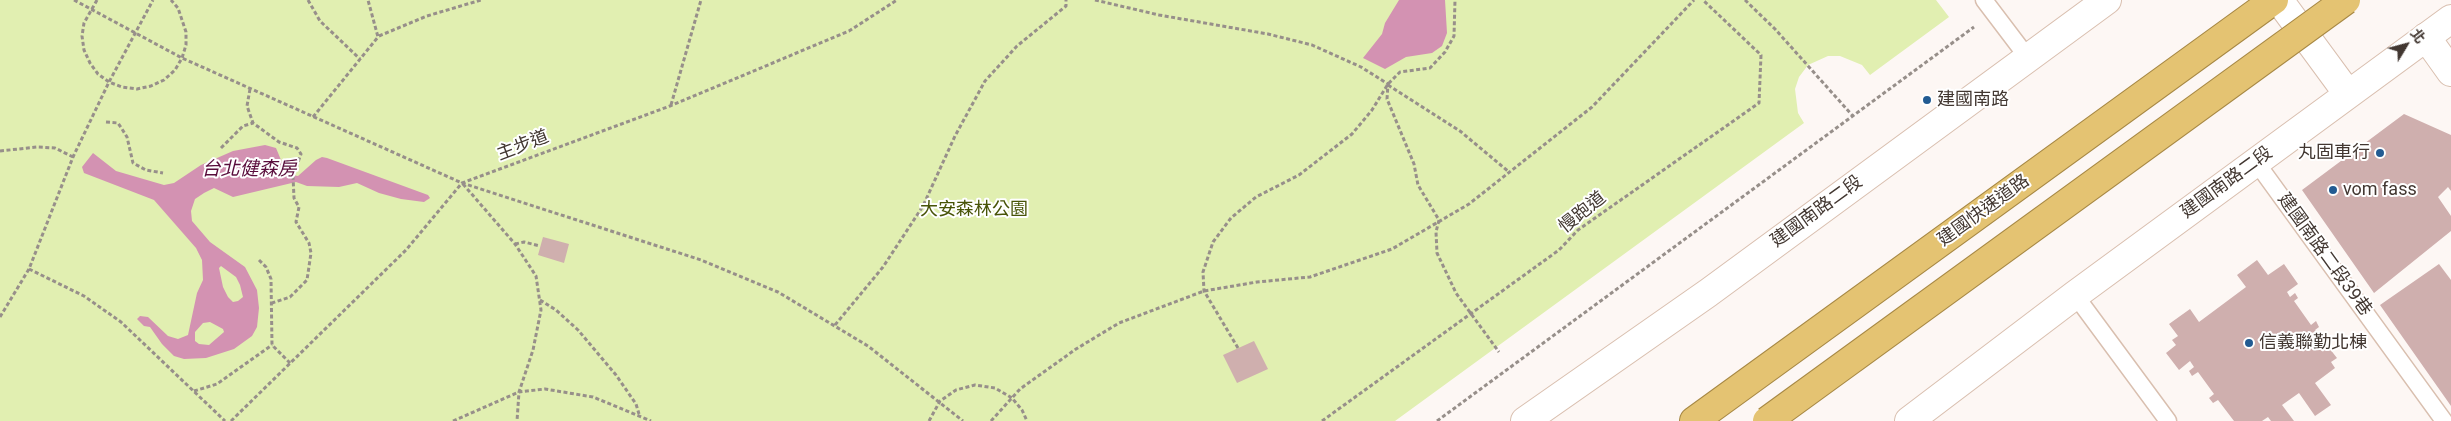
<!DOCTYPE html>
<html>
<head>
<meta charset="utf-8">
<style>
	body { margin:0 }
	#map { position:relative; width:2451px; height:421px; overflow:hidden; background:#fdf7f4; font-family:Roboto,"Noto Sans TC",sans-serif }
	canvas { display:block }
	.north { position:absolute; left:2381px; top:20px; width:50px; height:50px; -webkit-text-stroke:4px #fff; paint-order:stroke; rotate:53deg; font-size:14px; font-weight:700; line-height:20px; text-align:center; color:#423731 }
	.north::after { content:''; display:block; margin:auto; width:18px; height:22px; background:#423731; clip-path:polygon(50% 0,100% 100%,50% 72%,0 100%) }
</style>
</head>
<body>
<div id="map">
<canvas width="2451" height="421"></canvas>
<div class="north">北</div>
</div>
<script>
const ctx = document.querySelector('canvas').getContext('2d');
ctx.lineJoin = 'round';
function fillPath(path, color) {
  ctx.fillStyle = color;
  ctx.fill(path, 'evenodd');
}
function toPath(rows) {
  const path = new Path2D();
  for (const r of rows) {
    path.moveTo(r[0], r[1]);
    for (let i = 2; i < r.length; i += 2) path.lineTo(r[i], r[i + 1]);
  }
  return path;
}
function strokePath(path, color, width, dash) {
  ctx.strokeStyle = color;
  ctx.lineWidth = width;
  ctx.lineCap = dash ? 'butt' : 'round';
  ctx.setLineDash(dash || []);
  ctx.stroke(path);
}
function drawText(font, color, halo, rows, align = 'center') {
  ctx.font = font + ' Roboto,"Noto Sans TC",sans-serif';
  ctx.lineWidth = 4;
  ctx.setLineDash([]);
  ctx.textBaseline = 'middle';
  ctx.strokeStyle = halo;
  ctx.fillStyle = color;
  for (const [text, x, y, turn = 0] of rows) {
    ctx.save();
    ctx.translate(x, y);
    ctx.rotate((+turn || 0) * Math.PI / 180);
    ctx.textAlign = isNaN(turn) ? turn : align;
    if (halo) ctx.strokeText(text, 0, 0);
    ctx.fillText(text, 0, 0);
    ctx.restore();
  }
}
fillPath(toPath([
	[0,0,1936,0,1949,17,1870,75,1862,65,1840,56,1828,56,1808,65,1799,77,1795,89,1798,113,1804,123,1395,421,0,421]
]), '#e1efb1');
fillPath(toPath([
	[1399,0,1445,0,1447,33,1442,46,1432,53,1406,57,1385,69,1363,58,1382,34,1385,23],
	[265,145,276,148,286,172,292,175,298,176,316,160,322,157,327,158,428,195,430,198,424,202,401,199,379,193,357,183,339,187,307,186,296,182,233,197,214,188,204,193,195,199,191,211,192,221,210,242,245,267,257,290,259,308,257,327,252,336,234,349,206,358,184,359,174,356,162,344,150,327,144,326,137,319,140,316,148,317,168,336,178,339,188,335,197,293,203,280,202,260,196,248,154,200,84,173,82,167,93,153,116,171,164,185,174,183,201,165,233,151],
	[221,266,236,277,240,285,243,297,238,301,233,302,228,297,223,287,219,268],
	[210,322,223,329,224,332,209,345,199,344,195,341,195,332,203,323]
]), '#d392b2');
fillPath(toPath([
	[2404,114,2451,135,2451,191,2448,187,2438,197,2451,216,2451,231,2374,293,2302,190],
	[543,237,569,244,564,263,538,255],
	[2257,260,2268,275,2284,264,2298,284,2287,292,2290,297,2295,293,2298,298,2294,301,2311,325,2316,321,2319,327,2315,330,2337,358,2331,362,2335,368,2315,383,2331,405,2315,416,2299,393,2282,405,2294,421,2271,421,2268,417,2262,421,2234,421,2218,400,2213,403,2209,398,2214,394,2198,372,2192,376,2189,371,2194,367,2190,361,2179,370,2166,353,2176,345,2172,340,2178,336,2169,324,2190,309,2199,322,2246,287,2237,275],
	[2439,264,2451,280,2451,406,2380,305],
	[1254,341,1268,369,1237,383,1223,355]
]), '#cfafae');
const service = toPath([
	[1984,0,2028,58],
	[2256,162,2444,421],
	[2075,295,2168,421]
]);
const minor = toPath([
	[2426,37,2451,72]
]);
const tertiary = toPath([
	[2279,0,2348,94],
	[1525,421,1708,293,2107,0],
	[1909,421,2075,295,2451,19]
]);
const trunk = toPath([
	[1694,421,2274,0]
]);
strokePath(service, '#d9bfaf', 19);
strokePath(minor, '#d9bfaf', 30);
strokePath(tertiary, '#d9bfaf', 30);
strokePath(trunk, '#a78844', 30);
strokePath(toPath([
	[74,0,182,58,462,183,701,260,778,292,868,346,963,421],
	[97,0,84,23,82,36,84,50,90,63,98,74,109,82,122,87,137,89,151,86,164,80,175,70,182,58,186,45,186,32,178,8,171,0],
	[308,0,320,21,360,59],
	[1095,0,1159,15,1268,34,1312,45,1361,67,1388,84,1387,99,1414,164,1418,185,1439,220,1436,232,1437,253,1456,293,1499,352],
	[1745,0,1775,29,1852,115],
	[379,36,427,16,481,0],
	[1388,85,1460,131,1509,172],
	[250,89,247,106,253,123,279,142,297,148,301,154,293,176,294,198,299,207,296,222,309,243,311,253,307,280,290,297,272,303],
	[671,105,701,0],
	[313,117,378,37,368,0],
	[106,122,118,123,122,129,127,137,133,163,146,170,163,173],
	[221,148,243,126,253,123],
	[0,151,37,147,55,148,73,157],
	[463,184,515,244,536,276,541,310,533,350,519,392,517,421],
	[515,244,524,242,540,246],
	[259,260,266,267,271,279,272,345,290,363],
	[29,269,84,296,121,322,225,421],
	[540,300,556,310,578,330,616,375,636,404,639,414],
	[0,317,29,269,73,157,109,82,153,0],
	[835,325,883,267,923,206,955,136,985,81,1017,46,1066,6,1066,0],
	[1238,348,1204,291,1203,272,1213,242,1231,218,1256,197,1299,175,1352,134,1372,110,1388,84,1400,72,1430,68,1445,52,1454,36,1455,0],
	[194,391,217,384,272,345],
	[231,421,406,250,462,183,670,106,849,31,897,0],
	[453,421,519,392,545,389,593,397,651,421],
	[929,421,940,401,956,390,975,385,995,388,1012,398,1022,410,1027,421],
	[991,421,1020,389,1076,349,1119,323,1204,291,1257,282,1310,277,1392,249,1469,204,1592,107,1694,0],
	[1322,421,1559,250,1578,230,1759,103,1761,55,1703,0],
	[1437,421,1974,27]
]), '#978f8a', 3, [4, 2.5]);
strokePath(service, '#fff', 16);
strokePath(minor, '#fff', 28);
strokePath(tertiary, '#fff', 28);
strokePath(trunk, '#e4c372', 28);
const trunkBridge = toPath([
	[1767,421,2346,0]
]);
strokePath(trunkBridge, '#a78844', 30, []);
strokePath(trunkBridge, '#e4c372', 28);
for (const [x, y, r, color] of [
	[1927,100,5,"#225b92"],
	[2380,153,5,"#225b92"],
	[2333,190,5,"#225b92"],
	[2249,343,5,"#225b92"]
]) {
  const dot = new Path2D();
  dot.arc(x, y, r, 0, 2 * Math.PI);
  ctx.fillStyle = color;
  ctx.fill(dot);
  strokePath(dot, '#fff', 2);
}
drawText('18px', '#423731', '#fff', [
	["建國南路",1937,100],
	["丸固車行",2370,153,"right"],
	["vom fass",2343,190],
	["信義聯勤北棟",2259,343]
], 'left');
drawText('18px', '#423731', '#fff', [
	["主步道",523,146,-21],
	["建國南路二段",2227,183,-36],
	["建國快速道路",1984,211,-36],
	["建國南路二段",1817,212,-36],
	["慢跑道",1583,213,-39],
	["建國南路二段39巷",2324,255,54]
]);
drawText('18px', '#485408', '#fff', [
	["大安森林公園",974,210]
]);
drawText('italic 19px', '#590d3c', '#fff', [
	["台北健森房",249,170]
]);
</script>
</body>
</html>
